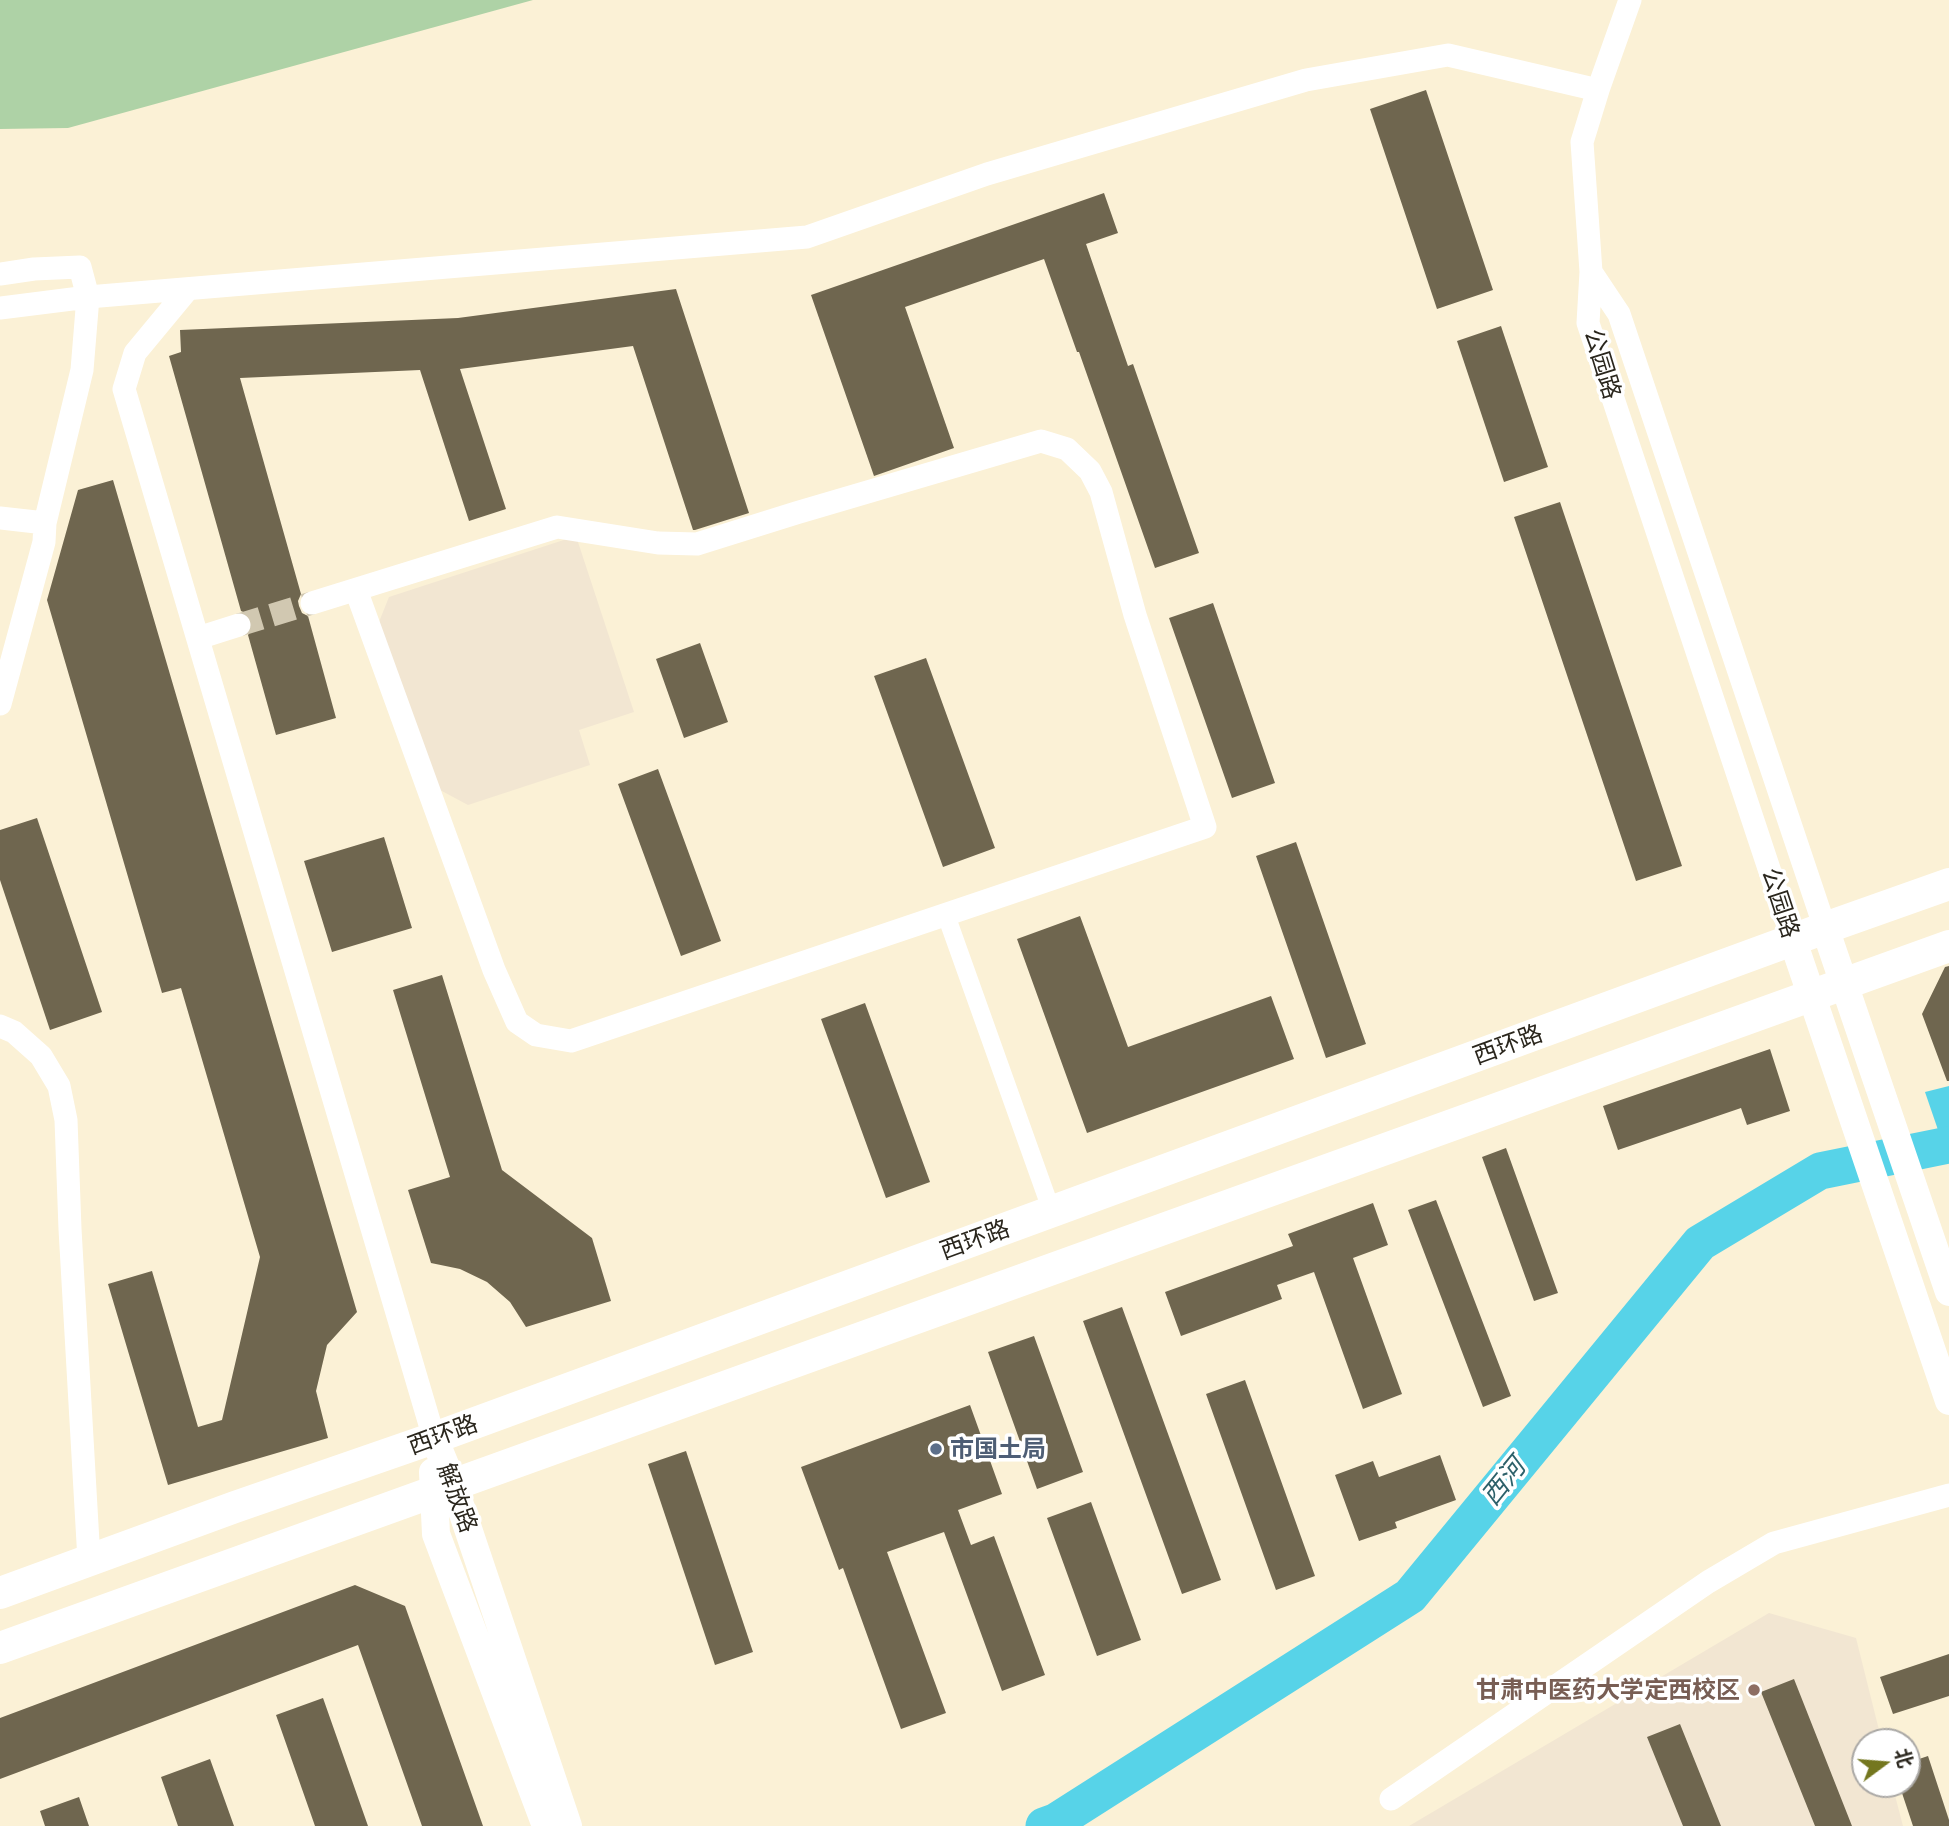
<!DOCTYPE html>
<html>
<head>
<meta charset="utf-8">
<style>
	body { margin:0 }
	#map { position:relative; width:1949px; height:1826px; overflow:hidden; background:#fbf1d6; font-family:"Asap Condensed","Noto Sans SC",sans-serif }
	canvas { display:block }
	.north { position:absolute; left:1851px; top:1728px; width:70px; height:70px; box-sizing:border-box; background:#fff; border:2px solid #aaa8a5; border-radius:50%; rotate:74deg; font-size:19px; font-weight:700; line-height:28px; text-align:center; color:#2a261d }
	.north::after { content:''; display:block; margin:auto; width:24px; height:32px; background:#74771f; clip-path:polygon(50% 0,100% 100%,50% 72%,0 100%) }
</style>
</head>
<body>
<div id="map">
<canvas width="1949" height="1826"></canvas>
<div class="north">北</div>
</div>
<script>
const ctx = document.querySelector('canvas').getContext('2d');
ctx.lineJoin = 'round';
function fillPath(path, color) {
  ctx.fillStyle = color;
  ctx.fill(path, 'evenodd');
}
function toPath(rows) {
  const path = new Path2D();
  for (const r of rows) {
    path.moveTo(r[0], r[1]);
    for (let i = 2; i < r.length; i += 2) path.lineTo(r[i], r[i + 1]);
  }
  return path;
}
function strokePath(path, color, width, dash) {
  ctx.strokeStyle = color;
  ctx.lineWidth = width;
  ctx.lineCap = dash ? 'butt' : 'round';
  ctx.setLineDash(dash || []);
  ctx.stroke(path);
}
function drawText(font, color, halo, rows, align = 'center') {
  ctx.font = font + ' "Asap Condensed","Noto Sans SC",sans-serif';
  ctx.lineWidth = 7;
  ctx.setLineDash([]);
  ctx.textBaseline = 'middle';
  ctx.strokeStyle = halo;
  ctx.fillStyle = color;
  for (const [text, x, y, turn = 0] of rows) {
    ctx.save();
    ctx.translate(x, y);
    ctx.rotate((+turn || 0) * Math.PI / 180);
    ctx.textAlign = isNaN(turn) ? turn : align;
    if (halo) ctx.strokeText(text, 0, 0);
    ctx.fillText(text, 0, 0);
    ctx.restore();
  }
}
fillPath(toPath([
	[576,536,634,712,579,730,590,765,468,805,440,790,379,622,389,597],
	[1769,1613,1856,1638,1882,1742,1865,1742,1865,1784,1892,1784,1903,1826,1409,1826]
]), '#f2e6d2');
fillPath(toPath([
	[0,0,533,0,68,128,0,129]
]), '#aed2a6');
fillPath(toPath([
	[1949,1086,1949,1162,1925,1092]
]), '#57d3e8');
strokePath(toPath([
	[1044,1826,1055,1822,1410,1596,1700,1243,1820,1171,1949,1145]
]), '#57d3e8', 37);
fillPath(toPath([
	[1426,90,1493,290,1437,309,1370,109],
	[1104,193,1118,233,1086,244,1128,366,1133,364,1199,553,1155,568,1079,352,1077,352,1044,259,905,307,954,448,874,476,811,295],
	[676,289,749,513,695,530,693,530,633,346,460,369,506,509,469,521,420,370,240,378,301,594,298,601,299,606,302,613,308,616,336,718,276,735,248,635,252,629,252,621,248,614,241,611,169,356,181,352,180,330,458,318],
	[1501,326,1548,467,1504,482,1457,341],
	[113,480,357,1312,327,1345,316,1391,328,1438,168,1485,108,1284,152,1271,198,1427,222,1420,260,1257,181,988,162,993,47,600,78,490],
	[1560,502,1682,866,1636,881,1514,517],
	[1213,603,1275,783,1232,798,1169,618],
	[700,643,728,722,684,738,656,659],
	[926,658,995,848,943,867,874,676],
	[658,769,721,941,681,956,618,784],
	[37,818,102,1012,50,1030,0,880,0,830],
	[384,837,412,928,332,952,304,861],
	[1296,842,1366,1044,1326,1058,1256,856],
	[1080,916,1128,1047,1271,996,1294,1059,1087,1133,1017,939],
	[1949,966,1949,1081,1947,1081,1922,1014,1945,967],
	[442,975,502,1170,592,1238,611,1301,526,1327,510,1302,487,1282,460,1269,431,1263,408,1190,450,1177,393,990],
	[865,1003,930,1182,886,1198,821,1019],
	[1770,1049,1790,1111,1747,1125,1741,1108,1618,1150,1603,1106],
	[1506,1148,1558,1293,1534,1301,1482,1157],
	[1436,1200,1511,1396,1483,1407,1408,1210],
	[1373,1203,1388,1245,1353,1258,1402,1394,1363,1409,1314,1272,1277,1285,1282,1299,1181,1336,1165,1292,1293,1246,1288,1234],
	[1122,1307,1221,1580,1182,1594,1083,1321],
	[1034,1336,1083,1472,1037,1489,988,1352],
	[1245,1380,1315,1576,1276,1590,1206,1394],
	[970,1405,1002,1494,958,1510,971,1545,994,1536,1045,1675,1002,1691,944,1532,887,1552,946,1713,901,1729,843,1568,839,1570,801,1467],
	[686,1451,753,1652,715,1665,648,1464],
	[1440,1455,1456,1500,1395,1522,1397,1528,1359,1541,1335,1475,1373,1461,1379,1477],
	[1091,1502,1141,1640,1097,1656,1047,1518],
	[355,1585,405,1606,483,1826,422,1826,358,1645,0,1779,0,1718],
	[1949,1654,1949,1696,1893,1714,1880,1677],
	[1794,1679,1852,1826,1815,1826,1761,1692],
	[323,1698,368,1826,315,1826,276,1715],
	[1680,1724,1721,1826,1683,1826,1647,1737],
	[1928,1756,1949,1820,1949,1826,1913,1826,1899,1784,1907,1784,1907,1763],
	[210,1759,234,1826,178,1826,161,1777],
	[79,1797,89,1826,45,1826,40,1811]
]), '#6f664f');
strokePath(toPath([
	[239,625,312,603]
]), '#d1c8b1', 23, [23, 11]);
strokePath(toPath([
	[946,915,1052,1212]
]), '#fff', 18);
strokePath(toPath([
	[1630,0,1598,90,1582,142,1591,272,1588,323,1793,941],
	[1591,272,1619,314,1825,928],
	[0,274,34,269,80,267,88,297,82,370,45,523,44,542,0,704],
	[188,289,135,353,124,389,434,1438],
	[0,308,88,297,807,237,987,174,1306,80,1448,55,1598,90],
	[0,518,45,523],
	[312,603,557,527,658,543,697,544,796,513,1041,441,1067,449,1090,471,1101,492,1135,615,1205,827,571,1041,536,1035,517,1022,494,970,356,590],
	[198,638,239,625],
	[0,1026,14,1032,41,1056,59,1086,66,1120,70,1229,89,1560],
	[1391,1799,1708,1582,1774,1543,1949,1495]
]), '#fff', 23);
strokePath(toPath([
	[1825,928,1949,1292],
	[1793,941,1949,1401],
	[434,1438,453,1484,568,1826],
	[433,1472,436,1534,546,1826]
]), '#fff', 28);
strokePath(toPath([
	[0,1593,235,1507,434,1438,1825,928,1949,884],
	[0,1648,1949,946]
]), '#fff', 32);
for (const [x, y, r, color] of [
	[936,1449,7,"#5c6f8a"],
	[1754,1690,7,"#8d6e63"]
]) {
  const dot = new Path2D();
  dot.arc(x, y, r, 0, 2 * Math.PI);
  ctx.fillStyle = color;
  ctx.fill(dot);
  strokePath(dot, '#fff', 2.5);
}
drawText('24px', '#2a261d', '#fff', [
	["公园路",1602,364,73],
	["公园路",1780,903,72],
	["西环路",1508,1045,-20],
	["西环路",975,1240,-20],
	["西环路",443,1435,-20],
	["解放路",457,1498,70]
]);
drawText('bold 24px', '#4e5e75', '#fff', [
	["市国土局",950,1449]
], 'left');
drawText('bold 24px', '#785e54', '#fff', [
	["甘肃中医药大学定西校区",1740,1690]
], 'right');
drawText('italic 26px', '#2d616a', '#fff', [
	["西河",1504,1482,-51]
]);
</script>
</body>
</html>
